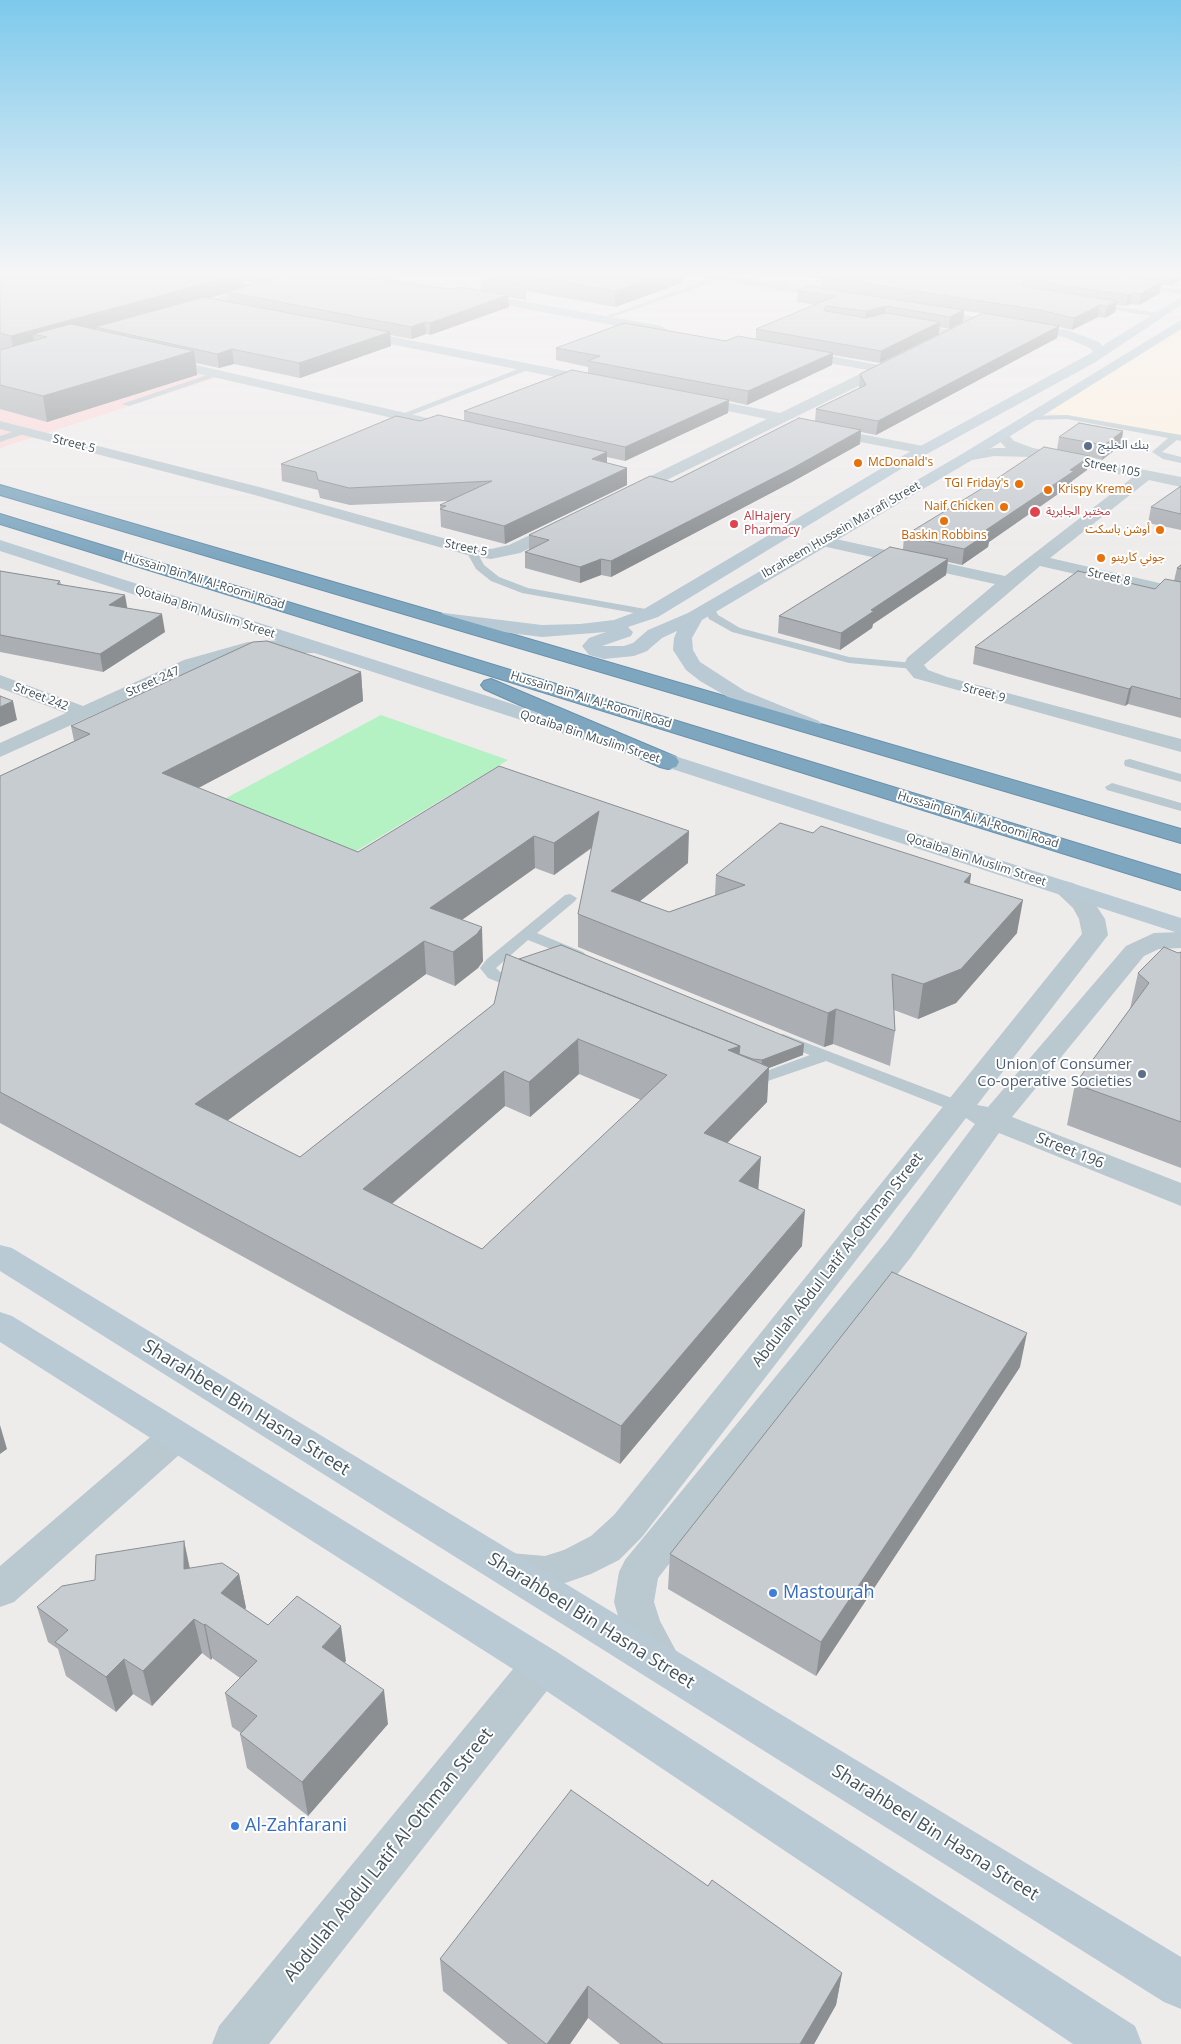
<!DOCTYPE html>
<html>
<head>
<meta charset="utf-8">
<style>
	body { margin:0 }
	canvas { display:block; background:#eeebeb }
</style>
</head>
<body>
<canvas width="1181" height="2044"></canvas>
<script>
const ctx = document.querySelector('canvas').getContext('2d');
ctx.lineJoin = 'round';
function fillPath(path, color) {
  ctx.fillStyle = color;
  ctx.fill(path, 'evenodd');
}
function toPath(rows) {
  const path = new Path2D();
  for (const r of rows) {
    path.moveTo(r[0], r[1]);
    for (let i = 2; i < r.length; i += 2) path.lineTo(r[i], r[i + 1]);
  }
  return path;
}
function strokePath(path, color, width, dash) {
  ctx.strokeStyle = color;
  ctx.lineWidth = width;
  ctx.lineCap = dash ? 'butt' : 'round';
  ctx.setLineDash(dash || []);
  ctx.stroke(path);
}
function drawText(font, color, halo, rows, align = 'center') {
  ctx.font = font + ' "Open Sans","Noto Sans Arabic",sans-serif';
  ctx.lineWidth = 4;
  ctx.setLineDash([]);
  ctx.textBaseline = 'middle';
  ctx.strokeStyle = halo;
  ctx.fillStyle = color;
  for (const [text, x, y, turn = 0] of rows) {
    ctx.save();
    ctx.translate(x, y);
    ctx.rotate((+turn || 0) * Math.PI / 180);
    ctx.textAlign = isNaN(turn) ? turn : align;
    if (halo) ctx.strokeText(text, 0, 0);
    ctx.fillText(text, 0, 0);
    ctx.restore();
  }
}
fillPath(toPath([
	[1181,326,1181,436,1041,411]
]), '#fdf1e0');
fillPath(toPath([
	[60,340,222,376,0,448,0,357]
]), '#fcd7d8');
fillPath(toPath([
	[381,715,508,760,333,865,202,811]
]), '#b4f1c3');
const highway = toPath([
	[0,485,1181,829,1181,843,0,495,0,485],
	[0,514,1181,875,1181,890,0,524,0,514],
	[491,679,676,757,679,762,676,767,668,769,660,767,484,689,481,685,484,681,491,679]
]);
strokePath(highway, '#6991ab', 2);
fillPath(toPath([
	[188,274,201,274,267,288,264,290,188,274],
	[720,276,722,279,604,320,598,319,720,276],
	[1141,284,1181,290,1181,294,1139,287,1141,284],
	[1093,303,1158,313,1161,315,1158,317,1091,306,1093,303],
	[919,325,956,331,960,333,956,335,916,329,919,325],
	[526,366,533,368,404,418,397,416,526,366],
	[216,372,223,374,129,406,122,404,216,372],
	[1067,415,1181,435,1181,441,1177,440,1162,452,1181,457,1181,463,1163,459,1152,452,1168,438,1067,419,1028,420,1024,418,1028,416,1067,415],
	[24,428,28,431,27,433,0,442,0,436,24,428],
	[471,548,475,549,484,565,499,577,528,588,651,610,656,613,651,616,522,593,491,581,476,569,466,551,471,548],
	[709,605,713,606,718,615,740,628,849,657,914,663,920,666,914,669,849,663,732,632,709,619,704,608,709,605],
	[1130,759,1181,774,1181,782,1125,766,1124,763,1125,760,1130,759],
	[1112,783,1181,803,1181,811,1107,790,1105,787,1112,783],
	[570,894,577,898,575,901,537,933,583,952,586,955,583,958,573,958,528,940,496,968,500,972,527,983,529,986,527,989,515,989,488,978,480,968,487,959,565,895,570,894],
	[783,1034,965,1103,968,1107,965,1111,959,1112,953,1111,826,1061,762,1083,742,1081,740,1077,742,1073,761,1073,810,1055,777,1042,775,1039,777,1036,783,1034]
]), '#bac8cf');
fillPath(toPath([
	[302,274,319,274,318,276,188,312,180,312,178,310,180,308,302,274],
	[349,274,371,274,661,326,667,330,661,334,354,277,349,274],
	[354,329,596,377,603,381,596,385,350,336,348,333,350,330,354,329],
	[797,350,879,365,893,359,899,363,887,372,630,498,618,498,616,495,618,492,767,419,688,403,686,400,688,397,693,396,780,413,868,370,793,357,791,354,793,351,797,350],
	[161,357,458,425,465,429,458,433,156,364,155,361,156,358,161,357],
	[0,421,263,488,472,546,491,549,509,545,557,522,569,522,571,525,569,528,520,553,491,559,471,556,251,494,0,429,0,421],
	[824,427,923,446,930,450,923,454,819,434,817,431,824,427],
	[1001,431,1006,432,1014,441,1033,448,1181,477,1181,487,1149,480,1050,558,1181,588,1181,598,1040,566,924,665,928,670,947,677,1181,739,1181,752,914,678,904,666,907,658,995,584,822,546,816,545,814,541,816,537,822,536,1005,576,1133,477,1030,457,994,456,967,461,962,460,960,457,962,454,994,448,1006,448,994,435,1001,431],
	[286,640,314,641,321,643,324,647,321,651,314,653,249,654,198,668,0,757,0,743,66,713,0,688,0,675,83,706,184,660,248,642,286,640],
	[1064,881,1073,883,1092,899,1105,919,1108,935,977,1105,988,1107,1126,946,1154,933,1181,932,1181,948,1159,949,1144,956,1012,1117,1181,1183,1181,1206,999,1133,911,1257,658,1578,654,1602,660,1621,683,1664,677,1677,662,1683,647,1677,621,1626,614,1602,619,1572,625,1560,887,1241,975,1124,966,1118,642,1537,619,1560,591,1574,545,1590,510,1587,496,1582,490,1570,496,1558,510,1553,545,1556,564,1550,591,1536,614,1515,1082,934,1079,919,1073,908,1052,888,1055,883,1064,881],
	[175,1423,188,1427,193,1437,188,1447,14,1602,0,1607,0,1566,162,1427,175,1423],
	[542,1646,557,1652,563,1665,557,1678,269,2044,212,2044,219,2026,527,1652,542,1646]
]), '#bac8cf');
fillPath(toPath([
	[691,274,716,274,835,293,841,296,835,299,696,277,691,274],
	[1181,297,1181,305,1094,363,914,461,658,617,628,627,633,632,631,636,602,646,624,646,633,643,648,630,688,613,962,454,1181,320,1181,329,972,460,702,620,692,638,693,650,700,662,745,691,819,721,822,725,819,729,812,731,805,729,731,699,700,681,686,670,673,650,674,638,677,631,662,638,647,651,634,656,604,659,589,655,582,646,589,638,606,632,542,637,444,625,437,623,435,619,437,615,444,613,542,625,580,624,614,620,644,609,904,455,1093,352,1090,348,1064,337,927,315,921,311,923,309,1067,330,1099,342,1102,346,1181,297],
	[0,540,1181,918,1181,934,0,551,0,540],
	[0,1245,12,1248,1181,1957,1181,2009,1164,2002,0,1271,0,1245],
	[0,1312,12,1316,557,1652,1135,2026,1142,2044,1073,2044,527,1678,0,1342,0,1312]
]), '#b9cad4');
fillPath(highway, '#7ea6bf');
fillPath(toPath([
	[0,274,345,274,422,286,452,289,481,290,481,277,489,274,687,274,679,284,615,307,526,291,526,300,508,297,509,307,430,335,426,334,412,339,390,335,391,346,300,378,234,364,219,368,196,363,197,375,47,422,0,409,0,350,2,349,0,349],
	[244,281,256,284,245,287],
	[227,293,228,301,210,298],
	[789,274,1181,274,1181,280,1170,286,1161,285,1160,293,1139,305,1130,304,1126,306,1116,305,1115,312,1105,318,1098,317,1072,330,1059,327,1057,338,876,435,861,432,860,444,792,482,611,577,601,575,580,583,525,568,525,552,529,550,529,535,672,482,815,421,816,409,859,388,860,374,982,313,964,311,963,322,949,329,939,327,939,334,880,363,833,355,832,365,747,405,729,401,728,413,625,461,607,457,607,463,627,468,627,485,505,544,441,527,440,505,449,501,350,505,320,498,318,490,282,481,281,464,420,421,464,420,464,411,588,373,588,367,556,360,556,348,756,339,756,329,816,305,797,302,798,291,821,288,821,279],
	[1123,431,1121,445,1102,460,1089,457,1087,470,1072,481,1071,485,989,542,988,547,962,565,948,562,946,575,873,624,872,628,840,650,778,633,779,616,903,549,904,536,1057,449,1059,437],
	[1181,486,1181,530,1148,523,1151,507],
	[1181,565,1181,718,1128,704,1125,706,973,664,975,647,1155,589,1174,581,1177,568],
	[0,571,60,581,61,584,127,608,165,632,103,672,0,652],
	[361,672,363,701,198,788,358,852,499,766,688,863,640,901,669,912,715,895,716,875,813,833,971,874,970,884,1017,933,956,1003,918,1019,894,1010,895,1031,890,1066,833,1044,824,1047,578,947,578,914,592,848,554,875,535,868,462,920,483,961,478,968,455,986,426,974,227,1121,300,1157,494,1004,519,959,803,1055,769,1068,767,1102,727,1143,758,1189,802,1246,620,1464,0,1123,0,776,74,741,71,726],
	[579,1074,641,1100,482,1249,392,1204,505,1106,530,1117],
	[1181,952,1181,1168,1067,1125,1075,1084,1130,1009,1138,973,1178,953],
	[1020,1367,816,1676,668,1589,670,1554],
	[184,1541,190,1568,239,1574,246,1608,245,1609,268,1625,346,1661,344,1662,388,1724,308,1816,247,1768,240,1734,241,1733,232,1727,225,1693,240,1678,212,1658,211,1660,202,1653,152,1706,133,1694,116,1712,66,1676,58,1649,48,1642,37,1607,95,1580],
	[708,1886,842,1973,836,2005,814,2044,620,2044,588,2018,570,2044,508,2044,443,1991,440,1959]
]), '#abafb4');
fillPath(toPath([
	[240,274,243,274,245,288,227,292,227,293,101,328,95,327,96,329,33,334,35,346,14,352,11,336],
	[257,274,289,274,258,284],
	[665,274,687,274,679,284,615,307,615,291],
	[1175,274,1181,274,1181,280,1170,286,1172,275],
	[1025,280,1023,291,1021,284],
	[1162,281,1160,293,1139,305,1141,294],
	[1132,293,1130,304,1126,306,1128,295],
	[508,295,509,307,430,335,430,323],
	[1117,301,1115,312,1105,318,1107,306],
	[1100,305,1098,317,1072,330,1074,318],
	[886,306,885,317,865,322,866,311],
	[964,310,963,322,949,329,950,317],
	[425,322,426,334,412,339,411,327],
	[940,322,939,334,880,363,881,351],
	[1059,326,1057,338,876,435,878,421],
	[390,332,391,346,300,378,299,363],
	[232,349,234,364,219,368,217,354],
	[194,351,197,375,47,422,43,396],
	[833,353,832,365,747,405,748,391],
	[729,400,728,413,625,461,625,447],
	[861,430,860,444,792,482,611,577,611,561],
	[1123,431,1121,445,1102,460,1104,445],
	[607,452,607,469,592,459],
	[1090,456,1087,470,1072,481,1071,485,989,542,988,547,962,565,964,549,986,530],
	[627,468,627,485,505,544,504,526],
	[601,559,601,575,580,583,580,567],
	[948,559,946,575,873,624,872,628,840,650,841,633,871,610],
	[125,595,128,612,109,605],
	[162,614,165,632,103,672,100,654],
	[361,672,363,701,168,804,162,773],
	[1132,686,1128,704,1125,706,1129,689],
	[13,701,17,720,0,727,0,707],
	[599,811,599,842,554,875,554,843],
	[689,831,688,863,611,924,611,891],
	[534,836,535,868,432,941,430,908],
	[971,874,966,907,964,882],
	[1023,900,1017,933,956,1003,918,1019,923,984],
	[482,927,483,961,478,968,455,986,453,952],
	[424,941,426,974,201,1140,195,1104],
	[836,1009,833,1044,824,1047,828,1013],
	[578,1039,579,1074,530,1117,529,1082],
	[804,1044,803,1055,769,1068,767,1102,702,1169,704,1133,761,1071,762,1060],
	[740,1046,738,1081,728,1050],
	[504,1071,505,1106,367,1225,363,1189],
	[761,1157,758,1193,739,1181],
	[805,1210,802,1246,620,1464,621,1426],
	[1027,1333,1020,1367,816,1676,821,1642],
	[0,1425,7,1449,0,1454],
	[184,1541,191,1576,184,1569],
	[239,1574,246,1608,229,1627,221,1593],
	[194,1619,202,1653,152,1706,143,1671],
	[205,1624,212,1658,211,1660,204,1625],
	[341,1626,346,1661,327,1681,322,1647],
	[124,1659,133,1694,116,1712,106,1677],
	[384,1690,388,1724,308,1816,302,1782],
	[842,1973,836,2005,814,2044,800,2044],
	[588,1986,588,2018,570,2044,547,2044]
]), '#8b8f92');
const building = toPath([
	[0,274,240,274,11,336,0,333,0,274],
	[288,274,345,274,422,286,452,289,460,287,508,295,430,323,425,322,411,327,227,292,288,274],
	[489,274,665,274,615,291,523,275,526,285,481,277,489,274],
	[827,274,1111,274,1162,281,1141,294,1132,293,1128,295,1025,280,1021,284,1022,286,1117,301,1107,306,1100,305,1074,318,1040,310,822,277,827,274],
	[1162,274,1175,274,1172,275,1162,274],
	[807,286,964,310,950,317,886,306,866,311,826,306,824,310,826,311,866,318,886,313,940,322,881,351,756,329,836,296,798,291,807,286],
	[204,297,390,332,299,363,232,349,217,354,95,327,204,297],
	[983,313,1059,326,878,421,816,409,866,385,860,374,983,313],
	[624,323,726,341,738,336,833,353,748,391,588,361,600,356,556,348,624,323],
	[71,324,194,351,43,396,0,385,0,350,47,337,33,334,71,324],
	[572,370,729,400,625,447,464,411,572,370],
	[438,415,607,452,592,459,627,468,504,526,440,509,446,506,440,505,492,481,349,488,318,480,316,472,281,464,396,416,420,421,438,415],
	[799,418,861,430,793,468,611,561,601,559,580,567,525,552,549,540,529,535,650,476,672,482,799,418],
	[1079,423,1123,431,1104,445,1059,437,1079,423],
	[1044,447,1090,456,1070,470,1074,471,986,530,991,531,964,549,904,536,986,486,1044,447],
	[1181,486,1181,514,1151,507,1181,486],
	[890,547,948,559,871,610,874,611,841,633,779,616,890,547],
	[1181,565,1181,569,1177,568,1181,565],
	[0,571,60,581,57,584,125,595,109,605,162,614,100,654,0,635,0,571],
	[1078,571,1155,589,1165,579,1181,582,1181,699,1132,686,1129,689,975,647,1078,571],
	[267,641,361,672,162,773,358,852,499,766,689,831,611,891,669,912,745,885,716,875,780,823,813,833,821,826,971,874,964,882,1023,900,961,969,923,984,892,974,895,1031,836,1009,828,1013,578,914,599,811,554,843,534,836,430,908,482,927,477,934,453,952,424,941,195,1104,300,1157,494,1004,506,954,740,1046,728,1050,769,1067,704,1133,761,1157,739,1181,805,1210,621,1426,0,1092,0,776,90,734,71,726,253,642,267,641],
	[578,1039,667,1075,482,1249,363,1189,504,1071,529,1082,578,1039],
	[0,696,13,701,0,707,0,696],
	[561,945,804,1044,762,1060,753,1059,739,1054,740,1046,519,959,561,945],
	[1164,947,1178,953,1181,952,1181,1122,1075,1084,1149,983,1138,973,1164,947],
	[892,1272,1027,1333,821,1642,670,1554,892,1272],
	[184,1541,184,1569,222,1563,239,1574,221,1593,268,1625,297,1596,341,1626,322,1647,384,1690,302,1782,240,1734,257,1716,225,1693,257,1661,205,1624,204,1625,194,1619,143,1671,124,1659,106,1677,55,1642,68,1630,37,1607,62,1586,95,1580,96,1555,184,1541],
	[571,1790,708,1886,712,1880,842,1973,800,2044,663,2044,588,1986,547,2044,546,2044,440,1959,571,1790]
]);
fillPath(building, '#c7ccd1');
strokePath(building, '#8b8f92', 1);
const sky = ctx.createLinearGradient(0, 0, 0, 560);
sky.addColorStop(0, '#7dc9ec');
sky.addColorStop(0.49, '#f7f6f6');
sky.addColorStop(1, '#f7f6f600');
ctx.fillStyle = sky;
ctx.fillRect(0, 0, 1181, 560);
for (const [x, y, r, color] of [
	[1088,446,5,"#5c6f8a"],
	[858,463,5,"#e8710a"],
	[1019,484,5,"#e8710a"],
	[1048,490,5,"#e8710a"],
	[1004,507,5,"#e8710a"],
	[1035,512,6,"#e0444e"],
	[944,521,5,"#e8710a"],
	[734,524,5,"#e0444e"],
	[1160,530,5,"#e8710a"],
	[1101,558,5,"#e8710a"],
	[1142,1074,5,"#5c6f8a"],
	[773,1593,5,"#3f7fe0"],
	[235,1826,5,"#3f7fe0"]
]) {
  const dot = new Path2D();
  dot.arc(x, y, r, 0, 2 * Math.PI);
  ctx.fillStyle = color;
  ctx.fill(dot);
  strokePath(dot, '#fff', 2);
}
drawText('12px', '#42525a', '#fff', [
	["Street 5",74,444,14],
	["Street 105",1112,468,11],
	["Ibraheem Hussein Ma'rafi Street",841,530,-30],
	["Street 5",466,548,12],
	["Street 8",1109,577,13],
	["Hussain Bin Ali Al-Roomi Road",204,581,17],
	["Qotaiba Bin Muslim Street",205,612,18],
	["Street 247",153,682,-24],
	["Street 9",984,693,15],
	["Street 242",41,697,21],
	["Hussain Bin Ali Al-Roomi Road",591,700,17],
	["Qotaiba Bin Muslim Street",590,737,18],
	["Hussain Bin Ali Al-Roomi Road",978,820,17],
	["Qotaiba Bin Muslim Street",976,860,18]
]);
drawText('12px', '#4e5e75', '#fff', [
	["بنك الخليج",1098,446]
], 'left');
drawText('12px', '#c56008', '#fff', [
	["McDonald's",868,463],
	["TGI Friday's",1009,484,"right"],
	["Krispy Kreme",1058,490],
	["Naif Chicken",994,507,"right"],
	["أوشن باسكت",1150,530,"right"],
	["Baskin Robbins",944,536,"center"],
	["جوني كارينو",1111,558]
], 'left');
drawText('12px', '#be3a42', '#fff', [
	["مختبر الجابرية",1046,512],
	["AlHajery",744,517],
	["Pharmacy",744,531]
], 'left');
drawText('15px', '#4e5e75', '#fff', [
	["Union of Consumer",1132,1065],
	["Co-operative Societies",1132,1082]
], 'right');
drawText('15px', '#42525a', '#fff', [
	["Street 196",1070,1151,22],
	["Abdullah Abdul Latif Al-Othman Street",838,1260,-52]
]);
drawText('18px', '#42525a', '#fff', [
	["Sharahbeel Bin Hasna Street",246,1408,32],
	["Sharahbeel Bin Hasna Street",591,1621,32],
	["Sharahbeel Bin Hasna Street",935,1833,32],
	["Abdullah Abdul Latif Al-Othman Street",389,1855,-51]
]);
drawText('18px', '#366cbe', '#fff', [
	["Mastourah",783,1593],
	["Al-Zahfarani",245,1826]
], 'left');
</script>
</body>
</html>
